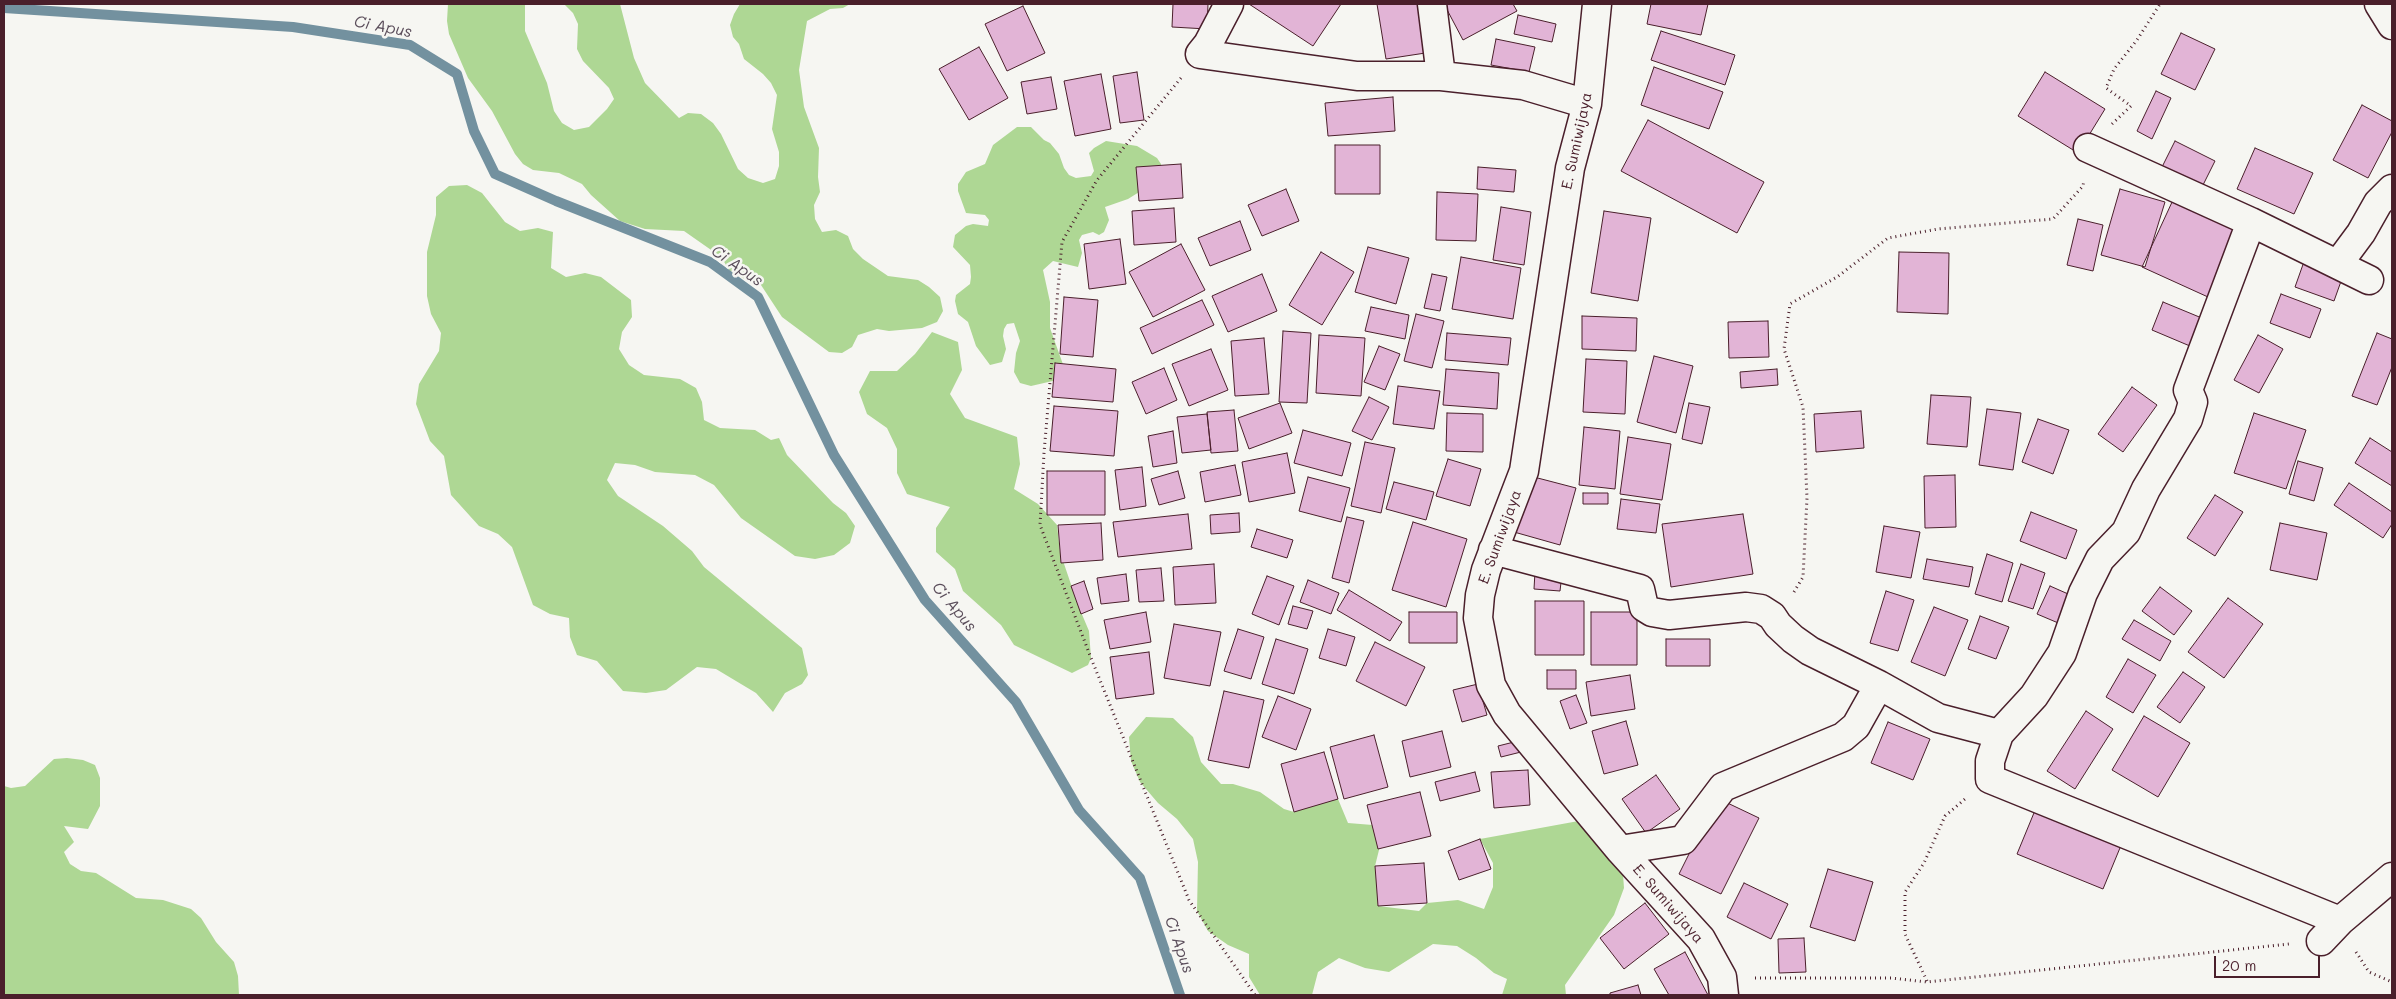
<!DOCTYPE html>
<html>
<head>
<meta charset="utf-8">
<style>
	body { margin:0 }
	#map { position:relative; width:2396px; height:999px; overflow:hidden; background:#f6f6f2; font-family:Mali,sans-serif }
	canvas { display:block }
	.frame { position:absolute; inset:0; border:5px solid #4a1f2b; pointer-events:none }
	.scale { position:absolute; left:2214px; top:956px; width:106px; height:22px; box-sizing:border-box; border:2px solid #4a1f2b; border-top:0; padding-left:6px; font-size:15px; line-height:18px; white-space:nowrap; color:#4a1f2b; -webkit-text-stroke:4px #f6f6f2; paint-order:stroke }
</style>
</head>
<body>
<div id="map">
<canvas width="2396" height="999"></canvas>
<div class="frame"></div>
<div class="scale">20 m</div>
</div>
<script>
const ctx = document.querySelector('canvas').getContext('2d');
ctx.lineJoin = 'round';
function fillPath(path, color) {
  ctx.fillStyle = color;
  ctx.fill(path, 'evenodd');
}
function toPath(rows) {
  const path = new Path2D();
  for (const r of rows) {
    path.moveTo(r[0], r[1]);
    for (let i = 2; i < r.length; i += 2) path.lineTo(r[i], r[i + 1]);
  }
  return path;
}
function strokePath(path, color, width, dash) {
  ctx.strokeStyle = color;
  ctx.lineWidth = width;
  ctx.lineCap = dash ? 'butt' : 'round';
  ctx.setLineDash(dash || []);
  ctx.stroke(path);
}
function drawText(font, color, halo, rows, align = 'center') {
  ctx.font = font + ' Mali,sans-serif';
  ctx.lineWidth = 5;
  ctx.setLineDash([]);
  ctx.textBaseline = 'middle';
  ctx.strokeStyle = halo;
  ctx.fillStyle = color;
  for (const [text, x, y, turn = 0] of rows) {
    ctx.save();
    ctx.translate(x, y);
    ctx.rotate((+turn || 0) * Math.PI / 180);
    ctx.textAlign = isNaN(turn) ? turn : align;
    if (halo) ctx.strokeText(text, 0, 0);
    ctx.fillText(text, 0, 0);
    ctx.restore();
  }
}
fillPath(toPath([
	[448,4,525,4,525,31,547,83,554,111,562,123,574,130,589,127,607,109,614,99,609,88,583,61,577,49,578,24,573,13,564,4,620,4,634,58,645,83,679,118,688,113,701,114,713,123,721,134,738,169,748,178,763,183,775,179,779,166,779,152,772,129,777,95,771,83,763,74,744,59,739,44,733,37,730,25,734,14,740,4,850,4,843,8,830,9,807,21,799,70,804,107,819,148,818,177,820,192,814,205,815,219,822,232,836,230,848,236,853,249,863,259,888,276,918,280,929,287,940,297,943,311,937,322,922,328,889,331,877,329,858,335,852,347,842,353,829,352,782,317,761,285,750,282,729,270,723,260,714,252,684,231,645,229,620,221,591,195,582,184,559,173,533,170,523,164,515,154,492,111,468,78,449,34,447,21],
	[1017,127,1031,127,1044,140,1050,143,1059,154,1064,168,1069,175,1076,178,1091,176,1094,171,1089,153,1094,148,1106,141,1137,146,1157,158,1161,164,1161,171,1144,189,1128,199,1105,207,1109,220,1104,232,1099,235,1093,232,1082,235,1079,240,1082,253,1078,267,1053,261,1043,270,1050,302,1050,328,1065,370,1057,380,1031,386,1020,383,1014,372,1016,353,1020,341,1014,323,1007,324,1004,329,1003,336,1006,349,1002,362,990,365,976,346,968,322,958,314,955,301,956,295,970,284,971,277,970,265,953,247,955,235,966,226,973,224,988,226,989,220,985,215,966,213,958,191,958,184,966,172,985,164,993,145],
	[467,185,482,193,505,222,520,231,538,228,553,232,551,268,566,277,585,273,601,277,631,300,632,317,622,332,619,349,629,365,644,375,680,379,696,388,702,402,704,420,720,428,755,430,771,440,779,438,787,455,833,503,846,513,855,526,850,543,834,555,815,559,795,556,741,518,714,485,695,475,655,472,635,465,615,463,607,480,618,496,663,526,692,551,704,567,802,648,808,675,802,684,785,693,773,712,756,693,716,669,697,667,666,690,646,693,623,691,597,661,577,655,570,637,569,618,550,614,533,605,512,547,498,534,479,526,451,495,444,456,430,441,416,404,419,384,439,351,441,333,431,314,427,296,427,252,436,215,436,197,449,186],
	[932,332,958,342,962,370,950,394,965,418,1017,437,1020,464,1014,489,1038,504,1057,525,1060,552,1078,605,1089,631,1091,658,1088,665,1072,673,1014,645,1001,625,963,591,955,569,936,552,936,528,950,507,907,494,897,473,897,449,887,428,867,414,859,392,870,371,897,371,915,354],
	[1146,717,1173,718,1193,737,1201,762,1221,784,1233,784,1260,792,1284,809,1294,812,1329,795,1338,799,1348,823,1385,826,1375,866,1389,878,1378,906,1419,911,1427,903,1458,900,1484,909,1493,887,1493,863,1480,839,1584,820,1622,861,1624,888,1614,915,1565,985,1566,995,1502,995,1507,979,1494,973,1476,958,1457,946,1433,944,1389,972,1365,968,1339,958,1318,972,1312,995,1260,995,1249,977,1249,954,1228,945,1208,931,1197,911,1198,862,1193,839,1177,819,1158,803,1140,782,1131,761,1129,737],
	[67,758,83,760,95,765,100,778,100,806,88,829,64,826,74,842,64,852,70,864,81,871,96,873,136,898,163,900,191,909,201,918,216,942,234,962,238,976,239,995,4,995,4,786,11,788,25,786,54,759]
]), '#aed794');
strokePath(toPath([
	[4,8,293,27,410,45,457,74,474,131,495,174,556,201,710,262,758,297,834,455,925,600,1016,702,1079,810,1140,878,1180,995]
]), '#73919f', 10);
const building = toPath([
	[1173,4,1208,4,1207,29,1172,27,1173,4],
	[1249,4,1341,4,1313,46,1249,4],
	[1377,4,1424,4,1432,52,1386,59,1377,4],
	[1444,4,1513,4,1517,11,1463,40,1444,4],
	[1651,4,1708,4,1701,35,1647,24,1651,4],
	[1023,6,1045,53,1007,71,985,24,1023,6],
	[1518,15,1556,24,1552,42,1514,34,1518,15],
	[1661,31,1735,55,1725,85,1651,60,1661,31],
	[2181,33,2215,49,2195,90,2161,74,2181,33],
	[1496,39,1535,47,1529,72,1491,65,1496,39],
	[979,47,1008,98,969,120,939,69,979,47],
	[1654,67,1723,92,1709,129,1641,105,1654,67],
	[1137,72,1144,120,1120,123,1113,76,1137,72],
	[2045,72,2105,109,2078,153,2018,116,2045,72],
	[1101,74,1111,129,1075,136,1064,81,1101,74],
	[1051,77,1057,109,1027,114,1021,82,1051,77],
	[2156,91,2171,98,2152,139,2137,131,2156,91],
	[1393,97,1395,131,1328,136,1325,103,1393,97],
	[2362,105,2392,121,2392,132,2368,178,2333,160,2362,105],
	[1648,120,1764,182,1737,233,1621,171,1648,120],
	[2175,141,2215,161,2198,195,2158,175,2175,141],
	[1335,145,1380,145,1380,194,1335,194,1335,145],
	[2255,148,2313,173,2294,214,2237,189,2255,148],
	[1181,164,1183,198,1139,201,1136,167,1181,164],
	[1478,167,1516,170,1514,192,1477,189,1478,167],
	[1286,189,1299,221,1262,236,1248,205,1286,189],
	[2120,189,2165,202,2145,267,2101,255,2120,189],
	[1437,192,1478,194,1476,241,1436,240,1437,192],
	[2173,200,2239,229,2208,297,2142,267,2173,200],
	[1501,207,1531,212,1524,265,1493,260,1501,207],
	[1174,208,1176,242,1134,245,1132,211,1174,208],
	[1604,211,1651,218,1638,301,1591,293,1604,211],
	[2078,219,2103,225,2093,271,2067,265,2078,219],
	[1240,221,1251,250,1210,266,1198,238,1240,221],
	[1120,239,1126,284,1089,289,1084,244,1120,239],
	[1181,244,1205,290,1153,317,1129,272,1181,244],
	[1368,247,1409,258,1396,304,1355,292,1368,247],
	[1321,252,1354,272,1322,325,1289,305,1321,252],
	[1899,252,1949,253,1948,314,1897,312,1899,252],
	[2306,256,2345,270,2334,301,2295,287,2306,256],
	[1461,257,1521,268,1513,319,1452,309,1461,257],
	[1262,274,1277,311,1228,332,1212,296,1262,274],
	[1432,274,1447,277,1440,311,1424,308,1432,274],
	[2281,294,2321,309,2310,338,2270,323,2281,294],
	[1064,297,1098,300,1093,357,1060,354,1064,297],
	[1202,300,1214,325,1152,354,1140,328,1202,300],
	[2163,302,2209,321,2197,349,2152,330,2163,302],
	[1371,307,1409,315,1405,339,1365,331,1371,307],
	[1416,314,1444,321,1432,368,1404,361,1416,314],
	[1582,316,1637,318,1636,351,1582,349,1582,316],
	[1768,321,1769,357,1729,358,1728,322,1768,321],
	[1283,331,1311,333,1307,403,1279,402,1283,331],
	[1447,333,1511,338,1508,365,1445,360,1447,333],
	[2377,333,2392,339,2392,367,2377,405,2352,396,2377,333],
	[1319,335,1365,338,1361,396,1316,393,1319,335],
	[2258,335,2283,349,2259,393,2234,380,2258,335],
	[1264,338,1269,394,1235,396,1231,341,1264,338],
	[1379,346,1400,354,1385,390,1364,382,1379,346],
	[1211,349,1228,390,1189,406,1172,364,1211,349],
	[1654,356,1693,366,1676,433,1637,422,1654,356],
	[1586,359,1627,361,1625,414,1583,412,1586,359],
	[1055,363,1116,369,1113,402,1052,397,1055,363],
	[1164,368,1177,400,1146,414,1132,382,1164,368],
	[1446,369,1499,373,1497,409,1443,405,1446,369],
	[1777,369,1778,385,1741,388,1740,372,1777,369],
	[1398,386,1440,391,1434,429,1393,424,1398,386],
	[2132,387,2157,405,2123,452,2098,434,2132,387],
	[1931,395,1971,397,1967,447,1927,444,1931,395],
	[1369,397,1389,407,1372,440,1352,431,1369,397],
	[1280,403,1292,433,1249,449,1238,418,1280,403],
	[1689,403,1710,407,1702,444,1682,439,1689,403],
	[1054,406,1118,411,1114,456,1050,451,1054,406],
	[1987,409,2021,413,2013,470,1979,465,1987,409],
	[1234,410,1238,451,1211,453,1207,412,1234,410],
	[1861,411,1864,448,1816,452,1814,414,1861,411],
	[1447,413,1483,414,1483,452,1446,451,1447,413],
	[2254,413,2306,430,2286,489,2234,473,2254,413],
	[1207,414,1211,450,1182,453,1177,417,1207,414],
	[2038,419,2069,430,2053,474,2022,462,2038,419],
	[1584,427,1620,431,1615,489,1579,485,1584,427],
	[1303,430,1351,443,1342,476,1294,463,1303,430],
	[1173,431,1177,463,1153,467,1148,436,1173,431],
	[1628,437,1671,444,1662,500,1620,494,1628,437],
	[2370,438,2392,452,2392,486,2355,463,2370,438],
	[1365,442,1395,448,1381,513,1351,506,1365,442],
	[1287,453,1295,493,1249,502,1242,462,1287,453],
	[1448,459,1481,469,1470,506,1436,496,1448,459],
	[2298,461,2323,468,2314,501,2289,494,2298,461],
	[1235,465,1241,495,1205,502,1200,472,1235,465],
	[1142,467,1146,506,1120,510,1115,470,1142,467],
	[1047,471,1105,471,1105,515,1047,515,1047,471],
	[1178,471,1185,498,1159,505,1151,479,1178,471],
	[1955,475,1956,527,1925,528,1924,476,1955,475],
	[1530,476,1576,488,1560,545,1514,532,1530,476],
	[1308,477,1350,488,1341,522,1299,511,1308,477],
	[1394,482,1434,492,1426,520,1386,509,1394,482],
	[2349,483,2392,512,2392,524,2383,538,2334,505,2349,483],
	[1583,493,1608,493,1608,504,1583,504,1583,493],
	[2215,495,2243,512,2215,556,2187,538,2215,495],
	[1621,499,1660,504,1656,533,1617,529,1621,499],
	[2031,512,2077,530,2066,559,2020,541,2031,512],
	[1239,513,1240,532,1211,534,1210,515,1239,513],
	[1188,514,1192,549,1118,557,1113,522,1188,514],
	[1743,514,1753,574,1671,587,1662,524,1743,514],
	[1347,517,1364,521,1349,583,1332,578,1347,517],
	[1413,522,1467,539,1446,607,1392,590,1413,522],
	[1101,523,1103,560,1061,563,1058,525,1101,523],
	[2280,523,2327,533,2317,580,2270,570,2280,523],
	[1884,526,1920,532,1911,578,1876,572,1884,526],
	[1257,529,1293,540,1287,558,1251,547,1257,529],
	[1987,554,2013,563,2002,602,1975,594,1987,554],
	[1927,559,1973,567,1969,587,1923,579,1927,559],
	[1214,564,1216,603,1175,605,1173,567,1214,564],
	[2021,564,2045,573,2033,609,2008,601,2021,564],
	[1161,568,1164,601,1139,602,1136,570,1161,568],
	[1535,572,1562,574,1560,591,1534,589,1535,572],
	[1126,574,1129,601,1101,604,1097,578,1126,574],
	[1267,576,1294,586,1279,625,1252,614,1267,576],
	[1308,580,1339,593,1331,614,1300,602,1308,580],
	[1084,581,1093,609,1081,614,1071,586,1084,581],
	[2050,586,2075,597,2063,625,2037,614,2050,586],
	[2160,587,2192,611,2174,635,2142,611,2160,587],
	[1349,590,1402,622,1390,641,1337,610,1349,590],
	[1886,591,1914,600,1898,651,1870,643,1886,591],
	[2228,598,2263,624,2224,678,2188,652,2228,598],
	[1535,601,1584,601,1584,655,1535,655,1535,601],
	[1293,606,1313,611,1307,629,1288,624,1293,606],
	[1934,607,1968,620,1945,676,1911,662,1934,607],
	[1146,612,1151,642,1110,649,1104,620,1146,612],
	[1409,612,1457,612,1457,643,1409,643,1409,612],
	[1591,612,1637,612,1637,665,1591,665,1591,612],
	[1980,616,2009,627,1996,659,1968,649,1980,616],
	[2134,620,2171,641,2160,661,2122,639,2134,620],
	[1174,624,1221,632,1210,686,1164,678,1174,624],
	[1238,629,1264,637,1251,679,1224,671,1238,629],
	[1328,629,1355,637,1346,666,1319,658,1328,629],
	[1276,639,1308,649,1294,694,1262,684,1276,639],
	[1666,639,1710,639,1710,666,1666,666,1666,639],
	[1375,642,1425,667,1406,706,1356,681,1375,642],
	[1149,652,1154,694,1116,699,1110,657,1149,652],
	[2128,659,2156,675,2133,713,2106,697,2128,659],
	[1547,670,1576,670,1576,689,1547,689,1547,670],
	[2183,672,2205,687,2180,723,2157,707,2183,672],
	[1630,675,1635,709,1591,716,1586,682,1630,675],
	[1478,684,1487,715,1462,722,1453,690,1478,684],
	[1224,691,1264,700,1249,768,1208,760,1224,691],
	[1576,695,1587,723,1570,729,1560,701,1576,695],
	[1278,696,1311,709,1296,750,1262,737,1278,696],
	[2086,711,2113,729,2075,789,2047,771,2086,711],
	[2144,716,2190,743,2158,797,2112,770,2144,716],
	[1626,721,1638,765,1604,774,1592,731,1626,721],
	[1888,722,1930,739,1913,780,1871,763,1888,722],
	[1442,731,1451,767,1410,777,1402,741,1442,731],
	[1374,735,1388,787,1344,799,1330,747,1374,735],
	[1522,740,1525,751,1501,757,1498,746,1522,740],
	[1324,752,1338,799,1294,812,1281,764,1324,752],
	[1528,770,1530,805,1494,808,1491,772,1528,770],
	[1475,772,1480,791,1440,801,1435,782,1475,772],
	[1656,775,1680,809,1646,833,1622,799,1656,775],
	[1420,792,1431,836,1378,849,1367,805,1420,792],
	[1717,798,1759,818,1721,894,1679,874,1717,798],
	[2036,808,2122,843,2103,889,2017,854,2036,808],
	[1480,839,1491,869,1459,880,1448,851,1480,839],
	[1424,863,1427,903,1378,906,1375,866,1424,863],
	[1828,869,1873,882,1855,941,1810,927,1828,869],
	[1744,883,1788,904,1771,939,1727,917,1744,883],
	[1645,903,1669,934,1624,969,1600,938,1645,903],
	[1804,938,1806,972,1779,973,1778,939,1804,938],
	[1685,952,1708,995,1669,995,1654,969,1685,952],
	[1638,985,1641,995,1610,995,1610,993,1638,985]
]);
fillPath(building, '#e2b4d6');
strokePath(building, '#4a1f2b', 1);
const street = toPath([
	[1229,4,1208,44,1200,54,1357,76,1441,76,1523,85,1587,104],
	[1432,4,1441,76],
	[1597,4,1587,104,1570,168,1524,471,1486,570,1480,595,1478,618,1491,685,1507,714,1620,850,1701,939,1722,977,1724,995],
	[2379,4,2392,25],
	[2088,148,2251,222,2188,390,2193,402,2188,419,2146,489,2126,532,2100,559,2083,593,2062,653,2034,696,1999,734,1990,761,1990,779,2340,921],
	[2251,222,2369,280],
	[2338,264,2361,233,2378,203,2392,189],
	[1493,550,1640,589,1644,607,1652,612,1669,615,1746,607,1761,609,1772,616,1778,625,1793,639,1810,651,1879,685,1938,718,1999,734],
	[1620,850,1683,840,1723,787,1843,737,1856,726,1879,685],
	[2321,941,2340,921,2392,877]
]);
strokePath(street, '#4a1f2b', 31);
strokePath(toPath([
	[1181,78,1097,180,1062,242,1044,453,1040,525,1091,658,1189,900,1255,995],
	[2112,124,2131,106,2106,88,2114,69,2137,40,2160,4],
	[1794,592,1803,577,1807,498,1803,407,1784,349,1790,304,1837,277,1888,238,1938,229,2053,219,2083,186,2084,180],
	[2356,952,2369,972,2392,982],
	[1755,978,1891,978,1927,982,2289,944],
	[1927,981,1905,934,1905,892,1924,863,1945,816,1965,799]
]), '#4a1f2b', 3, [1, 4]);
strokePath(street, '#f6f6f2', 28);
drawText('15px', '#4a1f2b', '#f6f6f2', [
	["E. Sumiwijaya",1577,141,-78],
	["E. Sumiwijaya",1500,537,-70],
	["E. Sumiwijaya",1668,904,49]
]);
drawText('italic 16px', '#5b4e5b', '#f6f6f2', [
	["Ci Apus",383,27,11],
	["Ci Apus",737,266,35],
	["Ci Apus",954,607,50],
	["Ci Apus",1179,945,71]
]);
</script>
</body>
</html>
